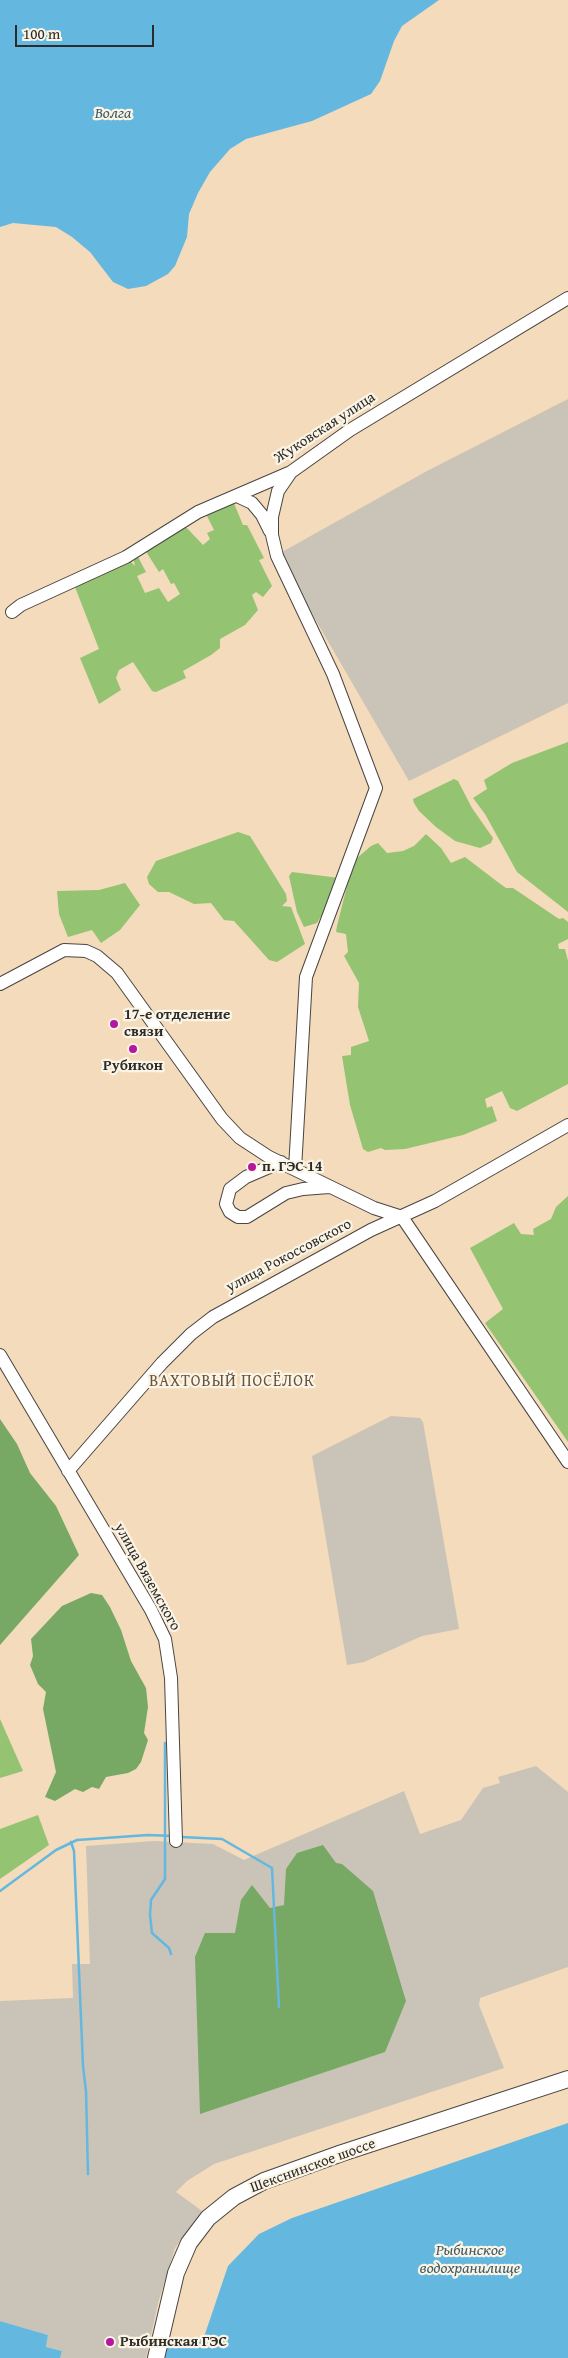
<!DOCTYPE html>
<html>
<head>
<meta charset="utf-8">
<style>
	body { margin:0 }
	#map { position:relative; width:568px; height:2358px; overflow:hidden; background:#f3dbbb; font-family:"Gentium Book Plus",serif }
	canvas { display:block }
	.scale { position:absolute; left:15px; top:25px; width:139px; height:22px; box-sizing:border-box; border:2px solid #2b2b2b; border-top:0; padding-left:6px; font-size:15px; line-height:18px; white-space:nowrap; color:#2b2b2b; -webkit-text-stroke:4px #fcf5e5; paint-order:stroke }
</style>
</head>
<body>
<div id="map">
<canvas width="568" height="2358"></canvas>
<div class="scale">100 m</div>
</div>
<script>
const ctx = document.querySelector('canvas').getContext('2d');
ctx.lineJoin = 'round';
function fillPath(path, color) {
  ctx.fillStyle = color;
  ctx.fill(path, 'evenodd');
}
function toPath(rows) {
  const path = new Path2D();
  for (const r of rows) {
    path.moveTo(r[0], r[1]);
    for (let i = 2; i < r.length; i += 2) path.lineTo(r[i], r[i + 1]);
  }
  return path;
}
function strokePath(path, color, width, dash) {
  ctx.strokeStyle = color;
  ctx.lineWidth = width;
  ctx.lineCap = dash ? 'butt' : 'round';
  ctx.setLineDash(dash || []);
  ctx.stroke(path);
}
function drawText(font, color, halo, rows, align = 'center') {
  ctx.font = font + ' "Gentium Book Plus",serif';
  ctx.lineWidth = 4.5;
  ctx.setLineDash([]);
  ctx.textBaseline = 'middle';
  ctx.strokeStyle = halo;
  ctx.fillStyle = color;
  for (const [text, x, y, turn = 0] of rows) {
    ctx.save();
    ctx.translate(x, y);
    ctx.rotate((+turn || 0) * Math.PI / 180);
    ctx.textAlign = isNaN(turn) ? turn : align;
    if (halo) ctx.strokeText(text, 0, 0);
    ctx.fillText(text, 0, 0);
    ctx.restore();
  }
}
fillPath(toPath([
	[568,399,568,703,409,781,296,586,282,552,427,471],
	[391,1416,420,1418,423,1422,459,1629,422,1636,364,1662,347,1665,312,1456],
	[536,1766,568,1792,568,1967,480,1998,479,2005,504,2068,214,2164,187,2181,176,2192,202,2211,175,2248,158,2303,146,2358,60,2358,62,2351,46,2347,48,2335,0,2321,0,2001,73,1998,72,1964,90,1964,86,1846,154,1841,213,1844,244,1860,404,1791,420,1834,461,1820,483,1788,500,1783,498,1777]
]), '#cac3b8');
fillPath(toPath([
	[233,501,243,525,247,525,264,558,259,560,272,586,263,597,256,592,252,595,258,610,245,625,220,639,220,648,211,655,183,671,186,678,156,692,152,691,133,662,119,670,116,678,121,690,99,704,80,658,99,649,75,587,129,560,135,566,133,557,137,555,146,572,137,576,145,593,159,588,168,602,180,594,174,583,171,584,163,569,159,572,145,550,185,526,203,545,210,539,207,533,214,530,205,512],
	[568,742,568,912,517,872,485,814,473,798,487,789,484,780,512,763],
	[454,779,458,781,472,808,493,838,491,843,480,848,455,841,436,827,419,811,414,803,413,799],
	[238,832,250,836,286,894,287,901,282,906,291,907,305,944,277,962,269,960,234,921,224,920,211,903,194,904,169,892,158,892,149,884,147,877,156,861],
	[426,834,441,848,451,863,465,857,499,883,506,888,513,888,559,919,563,918,568,922,568,939,558,944,559,949,565,949,568,961,568,1084,517,1111,510,1108,502,1091,485,1099,487,1108,492,1106,497,1121,463,1135,405,1149,385,1150,381,1148,368,1152,363,1149,350,1105,342,1056,351,1055,351,1047,369,1041,358,1007,359,983,344,956,348,952,346,934,336,932,337,926,350,874,357,858,371,846,378,843,387,853,403,851,414,846],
	[292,872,339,878,331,900,317,923,304,927,297,912,289,876],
	[125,883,140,905,120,930,101,943,92,930,68,937,59,914,57,891,99,890],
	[568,1196,568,1442,485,1323,503,1309,470,1248,514,1223,521,1234,534,1235,533,1229,551,1219,556,1207],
	[0,1719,23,1771,0,1778],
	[38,1815,49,1845,0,1879,0,1829]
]), '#94c372');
fillPath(toPath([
	[0,1419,17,1444,30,1473,56,1506,79,1555,0,1645],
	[91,1593,102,1595,110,1607,121,1630,131,1661,146,1688,148,1707,144,1733,148,1740,141,1762,136,1769,128,1773,106,1777,99,1789,92,1787,83,1792,75,1789,55,1801,45,1797,56,1772,43,1709,46,1692,38,1684,30,1665,33,1656,31,1639,62,1606],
	[323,1845,336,1863,342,1864,373,1891,406,2001,385,2052,200,2114,195,1957,205,1933,235,1933,241,1900,252,1885,270,1908,284,1905,286,1869,297,1853]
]), '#77a964');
fillPath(toPath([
	[0,0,439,0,402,26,394,41,380,81,371,94,312,121,246,139,230,149,210,172,198,193,189,214,187,237,175,266,168,274,146,286,128,289,113,282,90,252,72,237,56,227,13,223,0,227],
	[568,2123,568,2358,149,2358,168,2342,173,2346,185,2347,204,2337,228,2266,259,2234,292,2218],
	[0,2321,48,2335,46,2347,62,2351,60,2358,0,2358]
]), '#64b8e0');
strokePath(toPath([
	[165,1743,165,1879,151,1900,150,1915,152,1933,169,1948,171,1954],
	[181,1837,222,1839,272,1868,279,2007],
	[71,1842,74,1851,83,2066,86,2091,88,2174],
	[0,1891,56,1850,77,1840,148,1835,173,1836]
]), '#64b8e0', 2.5);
const minor = toPath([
	[291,472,278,491,272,517,272,535,277,556,333,674,376,788,306,977,295,1169],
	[237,496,252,503,262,515,270,531],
	[12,612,21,605,126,557,198,512,291,472,350,430,568,298],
	[0,984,64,950,86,951,97,956,117,973,222,1119,240,1138,269,1157,374,1208,402,1217],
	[281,1162,246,1177,230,1189,226,1204,230,1212,238,1217,247,1217,286,1193,303,1189,329,1187],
	[402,1217,568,1462],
	[0,1355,151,1610,165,1639,171,1678,176,1841],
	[68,1471,162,1363,191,1334,213,1317,371,1230,435,1201,568,1125]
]);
const major = toPath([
	[156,2358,176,2273,189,2243,208,2218,234,2197,264,2181,342,2153,568,2079]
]);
strokePath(minor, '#494541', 14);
strokePath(major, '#494541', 18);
strokePath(minor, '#fff', 12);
strokePath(major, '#fff', 16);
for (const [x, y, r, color] of [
	[114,1024,5,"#b5179e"],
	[133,1049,5,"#b5179e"],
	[252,1167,5,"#b5179e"],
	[110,2342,5,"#b5179e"]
]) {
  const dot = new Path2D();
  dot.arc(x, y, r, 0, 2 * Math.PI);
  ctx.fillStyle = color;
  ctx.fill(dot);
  strokePath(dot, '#fcf5e5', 2);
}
drawText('15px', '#2b2b2b', '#fcf5e5', [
	["Жуковская улица",325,428,-33],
	["улица Рокоссовского",289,1256,-28],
	["улица Вяземского",147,1577,61],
	["Шекснинское шоссе",313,2166,-20]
]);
drawText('bold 15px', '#2b2b2b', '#fcf5e5', [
	["17-е отделение",124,1015],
	["связи",124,1032],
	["Рубикон",133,1066,"center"],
	["п. ГЭС 14",262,1167],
	["Рыбинская ГЭС",120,2342]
], 'left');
drawText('italic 16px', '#3f5c6a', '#fcf5e5', [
	["Волга",113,114],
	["Рыбинское",470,2251],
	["водохранилище",470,2269]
]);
ctx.letterSpacing = '1px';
drawText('16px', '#66543e', '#fcf5e5', [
	["ВАХТОВЫЙ ПОСЁЛОК",232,1382]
]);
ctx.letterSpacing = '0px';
</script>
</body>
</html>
